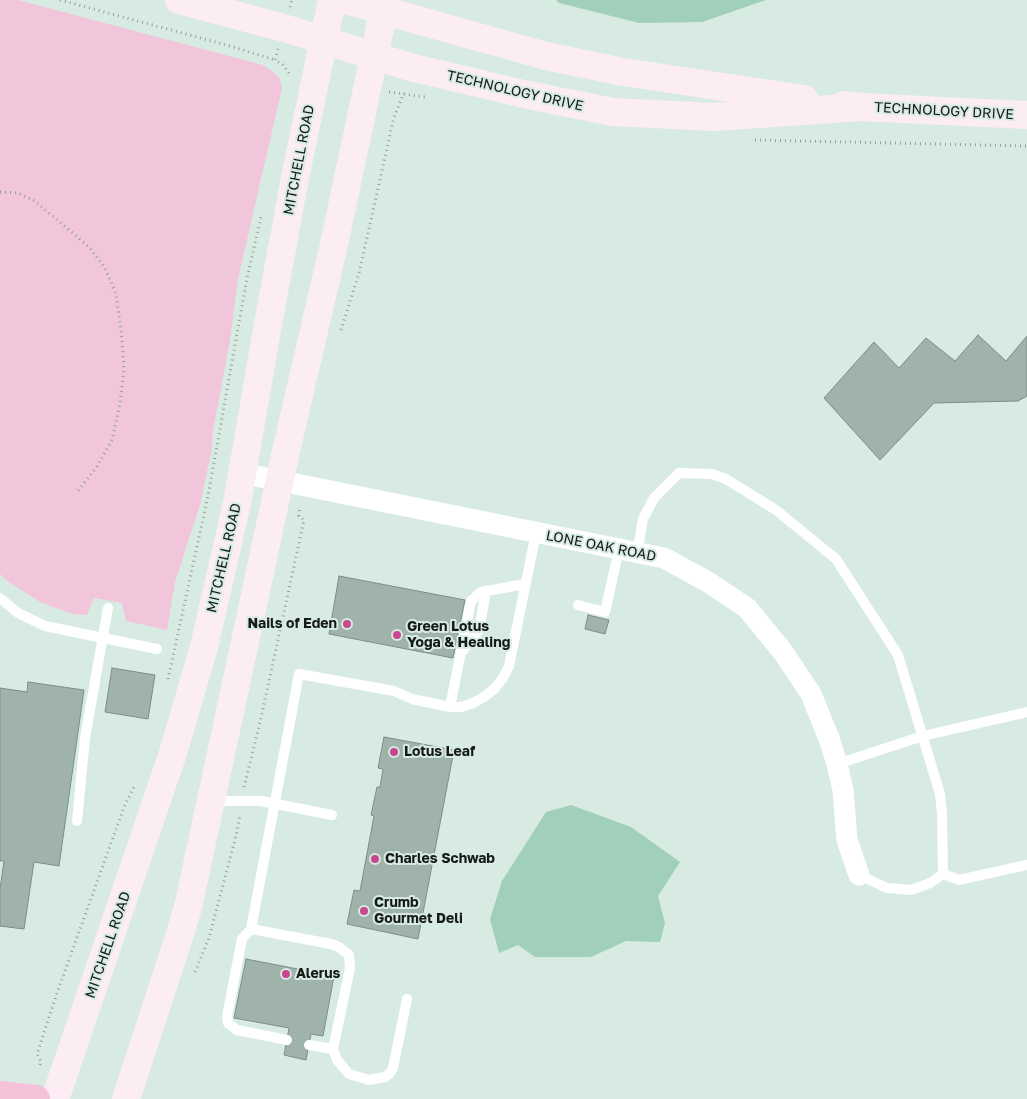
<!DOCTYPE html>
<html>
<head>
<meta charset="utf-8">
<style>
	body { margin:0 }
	canvas { display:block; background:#d8ebe3 }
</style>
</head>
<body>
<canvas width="1027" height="1099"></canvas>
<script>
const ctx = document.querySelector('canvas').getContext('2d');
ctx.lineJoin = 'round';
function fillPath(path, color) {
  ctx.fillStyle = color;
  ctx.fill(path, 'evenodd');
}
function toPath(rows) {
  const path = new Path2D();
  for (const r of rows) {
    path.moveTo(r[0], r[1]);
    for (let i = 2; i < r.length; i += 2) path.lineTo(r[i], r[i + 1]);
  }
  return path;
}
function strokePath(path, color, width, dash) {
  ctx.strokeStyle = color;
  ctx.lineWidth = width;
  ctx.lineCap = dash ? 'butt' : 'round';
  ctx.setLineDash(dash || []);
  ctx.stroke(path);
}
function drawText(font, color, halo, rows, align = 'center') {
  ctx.font = font + ' "Golos Text",sans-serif';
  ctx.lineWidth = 4;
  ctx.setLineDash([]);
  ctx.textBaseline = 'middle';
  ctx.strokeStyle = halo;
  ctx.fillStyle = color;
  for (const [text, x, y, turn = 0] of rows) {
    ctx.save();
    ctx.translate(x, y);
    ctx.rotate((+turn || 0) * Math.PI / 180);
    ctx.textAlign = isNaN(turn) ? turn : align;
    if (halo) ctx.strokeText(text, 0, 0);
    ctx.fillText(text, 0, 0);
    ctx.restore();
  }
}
fillPath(toPath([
	[0,0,18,0,263,65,272,71,279,77,282,88,238,279,230,340,213,431,212,448,200,505,175,582,167,630,126,621,122,603,94,598,87,615,72,614,40,602,6,580,0,574]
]), '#f2c6da');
fillPath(toPath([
	[556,0,766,0,702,22,639,23,559,3],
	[571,805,631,827,680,862,658,896,665,923,660,942,626,941,591,957,535,957,518,945,499,953,490,919,502,881,546,812]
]), '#a0cfbb');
const building = toPath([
	[978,335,1006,361,1027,336,1027,396,1018,401,934,403,880,460,824,398,874,342,899,368,926,338,955,361,978,335],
	[339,576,465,600,453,658,329,634,339,576],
	[588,615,609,620,605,634,585,629,588,615],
	[112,668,155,675,148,719,105,712,112,668],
	[28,682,84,690,59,866,34,862,24,929,0,926,0,889,4,861,0,861,0,688,27,692,28,682],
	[384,737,454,750,418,939,347,924,354,890,360,891,374,816,371,815,377,787,380,787,383,769,378,768,384,737],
	[246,959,334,976,323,1036,311,1034,306,1060,284,1055,289,1028,234,1018,246,959]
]);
fillPath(building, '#a0b3ab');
strokePath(building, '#7c8d86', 1);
strokePath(toPath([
	[60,0,230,46,275,60],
	[290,7,292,0],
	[278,49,275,60,283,65,291,76],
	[389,92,425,97],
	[755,140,1027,146],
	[0,192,18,193,35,201,89,247,105,268,116,294,121,329,124,368,120,404,112,440,96,468,78,491],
	[341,330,359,273,394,117,404,93],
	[168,679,208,496,247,278,261,217],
	[244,787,261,718,304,520,299,516,300,507],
	[195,972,209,938,237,832,240,815],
	[40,1065,41,1062,37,1054,57,993,124,807,134,787]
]), '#91a09a', 3, [1, 4]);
strokePath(toPath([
	[637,553,643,519,654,498,679,473,712,474,726,479,776,510,836,559,898,655,940,794,942,814,943,874,930,883,911,890,887,888,859,875],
	[0,598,18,613,45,626,157,649],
	[578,605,605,612,619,549],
	[462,652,479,630,486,591],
	[450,707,471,601,481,592,525,584],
	[837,764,923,736,1027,712],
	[212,801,261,801,332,815],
	[77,821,85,738,108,608],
	[943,874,959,880,1027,865],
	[251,929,242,939,227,1016,228,1023,237,1030,287,1040],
	[407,999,393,1068,390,1073,385,1077,369,1080,349,1074,337,1060,333,1049,350,968,349,955,339,947,331,944,251,929,299,674,394,691,412,699,450,707,462,707,473,703,484,697,494,689,503,678,509,666,536,533],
	[309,1045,333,1049]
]), '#fff', 10);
strokePath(toPath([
	[241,473,664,558,708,582,747,608,783,652,811,694,830,741,837,764,843,790,847,840,859,875]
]), '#fff', 21);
strokePath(toPath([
	[179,0,284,28,410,67,528,95,613,112,715,117,861,107],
	[346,0,546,56,623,72,804,99],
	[844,105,861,107,1027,115],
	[55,1099,173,753,204,647,237,503,268,324,295,178,332,0],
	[126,1099,181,931,188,907,286,451,333,249,386,0]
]), '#fcecf4', 28);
strokePath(toPath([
	[0,1095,36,1099]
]), '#f4c1d9', 28);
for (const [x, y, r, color] of [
	[347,624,5,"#c84790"],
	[397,635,5,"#c84790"],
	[394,752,5,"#c84790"],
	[375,859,5,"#c84790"],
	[364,911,5,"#c84790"],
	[286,974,5,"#c84790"]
]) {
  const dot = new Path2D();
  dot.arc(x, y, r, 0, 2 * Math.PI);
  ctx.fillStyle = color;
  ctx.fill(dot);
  strokePath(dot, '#d8ebe3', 2);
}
drawText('14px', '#141b18', '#d8ebe3', [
	["TECHNOLOGY DRIVE",515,91,13],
	["TECHNOLOGY DRIVE",944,111,3],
	["MITCHELL ROAD",299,160,-79],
	["LONE OAK ROAD",601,546,11],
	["MITCHELL ROAD",224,558,-77],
	["MITCHELL ROAD",108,945,-71]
]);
drawText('bold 14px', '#141b18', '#d8ebe3', [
	["Nails of Eden",337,624,"right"],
	["Green Lotus",407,627],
	["Yoga & Healing",407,643],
	["Lotus Leaf",404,752],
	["Charles Schwab",385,859],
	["Crumb",374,903],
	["Gourmet Deli",374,919],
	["Alerus",296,974]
], 'left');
</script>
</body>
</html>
